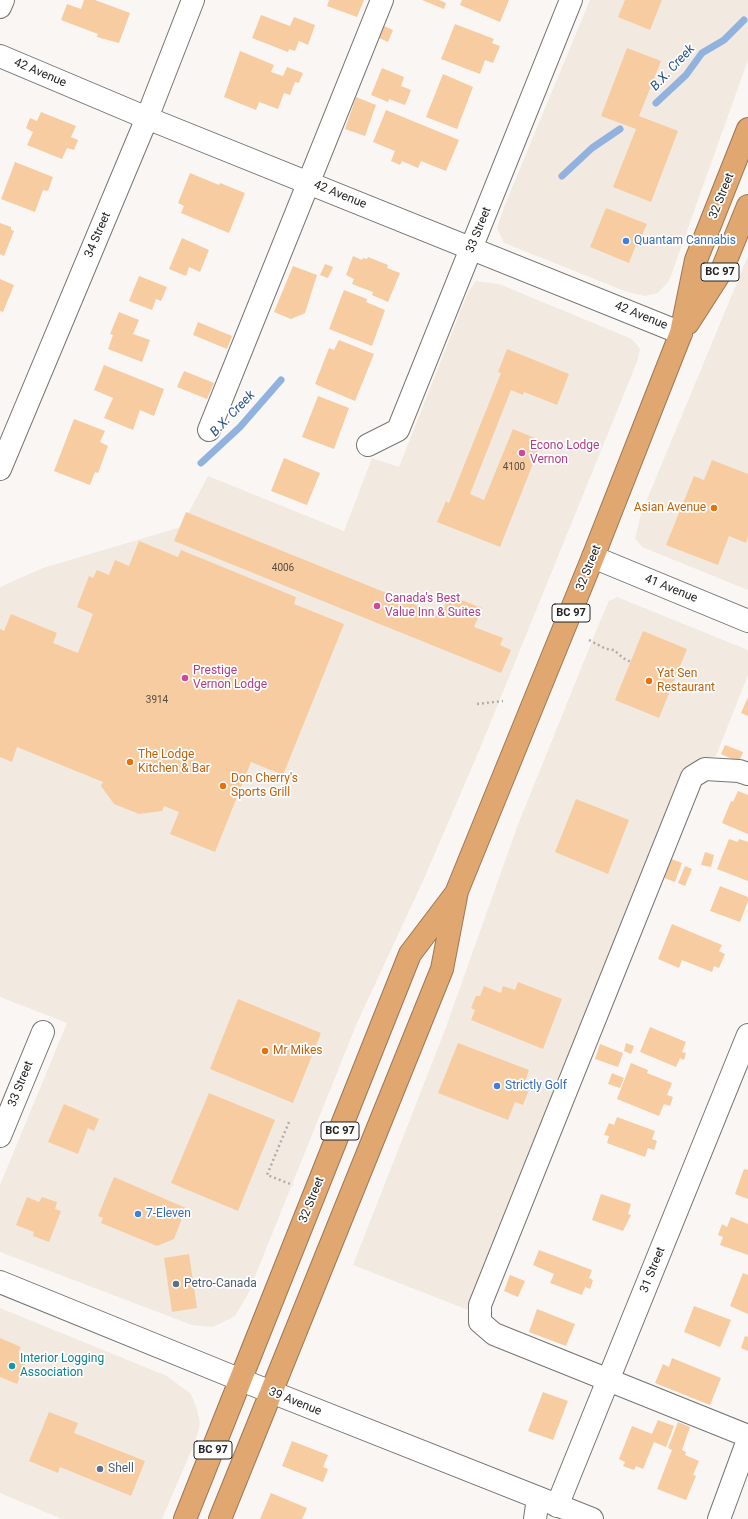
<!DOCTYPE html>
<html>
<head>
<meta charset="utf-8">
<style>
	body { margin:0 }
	canvas { display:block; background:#f9f6f4 }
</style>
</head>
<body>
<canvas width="748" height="1519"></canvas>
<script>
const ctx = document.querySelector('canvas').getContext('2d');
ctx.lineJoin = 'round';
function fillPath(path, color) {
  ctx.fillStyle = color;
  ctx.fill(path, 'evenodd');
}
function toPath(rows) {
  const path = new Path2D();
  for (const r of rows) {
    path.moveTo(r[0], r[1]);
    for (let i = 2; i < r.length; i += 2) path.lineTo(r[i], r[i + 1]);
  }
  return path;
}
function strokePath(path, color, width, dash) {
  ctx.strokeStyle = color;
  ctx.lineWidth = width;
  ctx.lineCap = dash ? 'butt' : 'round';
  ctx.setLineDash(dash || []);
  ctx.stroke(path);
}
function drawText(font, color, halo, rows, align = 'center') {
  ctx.font = font + ' Roboto,sans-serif';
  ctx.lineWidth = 3.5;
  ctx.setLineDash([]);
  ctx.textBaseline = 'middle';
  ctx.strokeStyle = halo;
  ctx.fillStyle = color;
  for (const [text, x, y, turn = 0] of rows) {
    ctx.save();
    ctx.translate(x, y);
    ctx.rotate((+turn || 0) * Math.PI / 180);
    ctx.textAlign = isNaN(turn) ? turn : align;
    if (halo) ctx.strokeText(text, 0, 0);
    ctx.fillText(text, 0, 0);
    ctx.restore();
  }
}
fillPath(toPath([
	[590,0,748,0,748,60,669,281,658,293,645,296,627,292,504,243,497,228,504,207],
	[748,256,748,590,642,547,635,538,641,514],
	[476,281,499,284,632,339,640,349,637,362,481,746,423,881,357,1023,248,1294,235,1316,213,1327,192,1325,0,1252,0,1185,67,1023,0,997,0,587,43,568,181,527,208,476,344,531,372,458,399,467,468,292],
	[617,597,748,650,748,675,716,756,703,759,693,765,468,1310,353,1265,445,1030,517,827,603,614,609,601],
	[0,1308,167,1376,191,1394,197,1409,200,1424,195,1442,162,1519,62,1519,0,1493]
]), '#f2eae1');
strokePath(toPath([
	[656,103,686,75,702,53,724,40,744,20],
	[562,176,592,148,620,129],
	[201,463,240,427,281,380]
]), '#91b2df', 7);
fillPath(toPath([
	[84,0,95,0,130,13,119,43,97,37,98,34,61,20,67,4,81,9],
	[329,0,364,0,357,17,327,6],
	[422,0,439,0,446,3,444,9],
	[462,0,509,0,500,22,460,5],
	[625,0,662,0,650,30,618,17],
	[261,15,290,26,294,17,315,25,308,45,299,41,295,51,289,49,288,52,252,38],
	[455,24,494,39,492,43,500,46,493,63,485,60,480,74,441,59],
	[382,25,393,30,388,42,377,37],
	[627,48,661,61,639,116,678,131,651,202,613,187,636,129,601,116],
	[240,51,274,65,271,72,283,76,287,67,303,73,299,83,295,82,290,95,284,93,278,109,259,102,256,110,224,97],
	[382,68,404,77,401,86,411,90,405,105,389,99,388,102,371,95],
	[443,74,473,87,457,129,426,117],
	[356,97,376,105,365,136,345,129],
	[386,110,459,140,446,171,421,161,418,168,402,161,400,165,391,161,395,151,373,142],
	[41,112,76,126,71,137,78,140,74,150,67,148,62,159,27,145,33,132,26,128,30,118,37,121],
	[15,162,53,177,48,191,43,190,35,212,1,199],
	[190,173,219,185,220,183,245,193,229,233,181,213,184,206,178,203],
	[606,208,647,224,642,235,647,236,642,248,636,245,629,263,590,247],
	[0,223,11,227,11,230,14,231,4,256,0,254],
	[182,238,209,250,200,272,189,267,186,276,169,269],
	[353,256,362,260,363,258,367,259,368,257,388,265,387,268,400,273,388,302,372,295,373,292,352,284,354,279,346,275],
	[325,264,333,267,328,278,320,275],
	[293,266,317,275,305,313,291,319,274,312],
	[139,276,167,287,161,301,156,299,152,310,129,301],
	[0,279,14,285,3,312,0,311],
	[344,290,367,299,366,302,385,310,372,346,329,329],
	[119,312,139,320,133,334,150,340,142,362,108,349,113,335,110,334],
	[198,322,232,336,227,349,193,335],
	[339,340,374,354,355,401,315,384,329,348,334,350],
	[507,349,569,374,557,405,524,392,523,395,511,390,470,494,484,500,513,429,542,441,500,547,437,522,446,501,449,503,501,373,498,372],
	[104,365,164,389,154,416,140,410,133,430,104,418,113,398,94,390],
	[184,371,214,383,207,399,177,387],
	[318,396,349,408,334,449,302,437],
	[74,419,105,431,100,442,108,446,98,473,95,472,90,485,54,471],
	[284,458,320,473,307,505,271,491],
	[712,460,748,474,748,536,746,543,729,536,718,565,666,545,694,476,704,480],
	[186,512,441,615,449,595,482,608,474,627,503,638,500,645,511,650,501,673,174,541],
	[139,541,178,557,181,550,296,597,294,604,344,624,283,775,251,762,215,852,170,834,179,812,164,806,162,811,139,814,114,804,101,786,103,782,17,747,12,762,0,757,0,629,4,631,11,614,57,633,53,643,78,653,93,614,77,607,89,576,93,578,97,570,109,575,115,560,129,566],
	[643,631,687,649,659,718,615,700],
	[748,697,748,716,741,713],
	[725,745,743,752,739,762,721,754],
	[738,791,748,795,748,834,722,823,731,801,733,802],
	[576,799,629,820,608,874,555,852],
	[729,839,738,842,739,839,748,842,748,881,717,869],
	[705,852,714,855,711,867,701,865],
	[669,858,682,863,675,882,662,877],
	[685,866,692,869,685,886,678,883],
	[720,886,748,897,748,901,740,922,710,911],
	[672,924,722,945,719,951,725,954,719,968,714,966,712,972,682,960,679,968,658,959],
	[518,982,562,999,543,1049,471,1020,475,1010,471,1008,476,996,480,996,484,986,501,993,503,986,515,990],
	[238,999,321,1033,293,1103,210,1069],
	[650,1027,686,1042,682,1052,686,1053,684,1060,680,1058,676,1067,640,1052],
	[458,1043,529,1070,524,1084,530,1087,523,1105,515,1102,508,1120,438,1093],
	[626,1043,634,1046,631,1054,624,1051],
	[600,1044,623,1053,618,1067,595,1059],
	[631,1063,648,1070,647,1073,672,1083,667,1095,673,1097,670,1106,664,1104,659,1116,617,1099],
	[612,1073,624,1078,620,1088,608,1084],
	[209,1093,275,1120,238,1211,171,1183],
	[64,1104,99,1119,94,1131,88,1128,78,1154,48,1142],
	[617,1117,655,1131,652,1139,657,1141,654,1150,648,1148,645,1157,607,1143,609,1136,604,1135,609,1123,614,1125],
	[744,1169,748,1170,748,1199,735,1194],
	[114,1177,186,1208,174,1239,157,1246,101,1223,103,1218,98,1216],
	[601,1194,631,1204,628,1214,631,1215,623,1231,592,1220],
	[27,1197,39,1202,42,1197,57,1202,55,1209,61,1211,49,1242,33,1236,34,1232,16,1225],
	[731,1217,748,1224,748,1255,720,1245,723,1237,718,1235,722,1224,727,1227],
	[539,1250,592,1270,589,1278,593,1280,590,1289,585,1287,582,1295,550,1283,554,1274,533,1265],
	[189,1254,197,1308,172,1312,164,1258],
	[743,1273,748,1275,748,1314,730,1306],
	[510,1275,525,1281,518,1297,504,1291],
	[694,1306,731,1320,720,1347,684,1332],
	[537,1309,575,1324,566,1346,529,1332],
	[745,1336,748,1337,748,1351,741,1348],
	[0,1338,21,1347,18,1352,28,1356,17,1384,0,1377],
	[672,1358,721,1378,710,1405,655,1383,663,1364,669,1367],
	[543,1392,568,1401,553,1440,528,1431],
	[49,1412,78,1423,74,1433,145,1461,131,1496,60,1467,58,1473,29,1461],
	[658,1420,674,1426,666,1447,654,1442,643,1469,636,1466,634,1470,623,1466,625,1462,619,1459,632,1426,652,1434],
	[678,1422,690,1427,682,1450,686,1452,685,1455,699,1461,693,1475,696,1476,686,1500,657,1489,672,1450,668,1448],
	[292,1441,328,1455,323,1467,328,1469,323,1482,282,1466],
	[271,1493,307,1508,302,1519,260,1519]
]), '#f7cca1');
const minor = toPath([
	[0,7,3,0],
	[0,56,147,118,681,333],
	[209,430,382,0],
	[368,445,398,430,571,0],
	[0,469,147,118,193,0],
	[593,557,748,621],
	[748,774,739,771,705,769,692,777,480,1305,480,1322,494,1334,748,1436],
	[0,1136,43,1032],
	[0,1282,241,1380,592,1519],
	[557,1506,748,1035],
	[535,1519,538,1498],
	[719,1519,748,1440]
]);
const highway = toPath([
	[688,323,722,270,748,206],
	[185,1519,410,954,454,896],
	[220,1519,442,969,457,891,593,557,681,333,696,260,748,129]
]);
strokePath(minor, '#777572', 24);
strokePath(highway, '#9e7854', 24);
strokePath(toPath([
	[589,640,606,649,614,650,623,658,631,662],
	[477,704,503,701],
	[289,1122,267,1175,293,1185]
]), '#b0aeac', 2.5, [2, 3]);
strokePath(minor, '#fff', 22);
strokePath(highway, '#e0a770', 22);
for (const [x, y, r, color] of [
	[626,241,4,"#3f7fe0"],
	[522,453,4,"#d1479c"],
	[714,508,4,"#e8710a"],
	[377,606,4,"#d1479c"],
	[185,678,4,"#d1479c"],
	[649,681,4,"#e8710a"],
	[130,762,4,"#e8710a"],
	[223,786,4,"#e8710a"],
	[265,1051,4,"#e8710a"],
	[497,1086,4,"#3f7fe0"],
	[138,1214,4,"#3f7fe0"],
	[176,1284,4,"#5c6f8a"],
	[12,1366,4,"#0f9aa8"],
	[100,1469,4,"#5c6f8a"]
]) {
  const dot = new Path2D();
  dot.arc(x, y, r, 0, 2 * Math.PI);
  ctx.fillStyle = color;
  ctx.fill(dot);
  strokePath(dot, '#fff', 1.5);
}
drawText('10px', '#584c41', null, [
	["4100",514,467],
	["4006",283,568],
	["3914",157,700]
]);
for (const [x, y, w] of [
	[720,272,38],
	[571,613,38],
	[340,1131,38],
	[213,1450,38]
]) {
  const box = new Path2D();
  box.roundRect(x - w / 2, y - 9, w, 18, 3);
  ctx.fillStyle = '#fff';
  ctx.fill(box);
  strokePath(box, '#232221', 1);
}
drawText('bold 11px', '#232221', null, [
	["BC 97",720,272],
	["BC 97",571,613],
	["BC 97",340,1131],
	["BC 97",213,1450]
]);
drawText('12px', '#232221', '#fff', [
	["42 Avenue",40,73,23],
	["42 Avenue",340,195,22],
	["32 Street",722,196,-68],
	["33 Street",479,230,-68],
	["34 Street",98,235,-67],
	["42 Avenue",641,316,22],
	["32 Street",589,568,-68],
	["41 Avenue",671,589,22],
	["33 Street",21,1084,-68],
	["32 Street",312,1200,-68],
	["31 Street",653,1270,-68],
	["39 Avenue",295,1402,22]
]);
drawText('12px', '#366cbe', '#fff', [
	["Quantam Cannabis",634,241],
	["Strictly Golf",505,1086],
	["7-Eleven",146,1214]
], 'left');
drawText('12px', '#b23c85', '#fff', [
	["Econo Lodge",530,446],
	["Vernon",530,460],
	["Canada's Best",385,599],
	["Value Inn & Suites",385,613],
	["Prestige",193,671],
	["Vernon Lodge",193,685]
], 'left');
drawText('12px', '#c56008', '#fff', [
	["Asian Avenue",706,508,"right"],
	["Yat Sen",657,674],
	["Restaurant",657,688],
	["The Lodge",138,755],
	["Kitchen & Bar",138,769],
	["Don Cherry's",231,779],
	["Sports Grill",231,793],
	["Mr Mikes",273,1051]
], 'left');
drawText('12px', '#4e5e75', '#fff', [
	["Petro-Canada",184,1284],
	["Shell",108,1469]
], 'left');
drawText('12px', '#0d838f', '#fff', [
	["Interior Logging",20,1359],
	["Association",20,1373]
], 'left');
drawText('italic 13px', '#26528a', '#fff', [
	["B.X. Creek",673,68,-47],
	["B.X. Creek",233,414,-46]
]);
</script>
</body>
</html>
